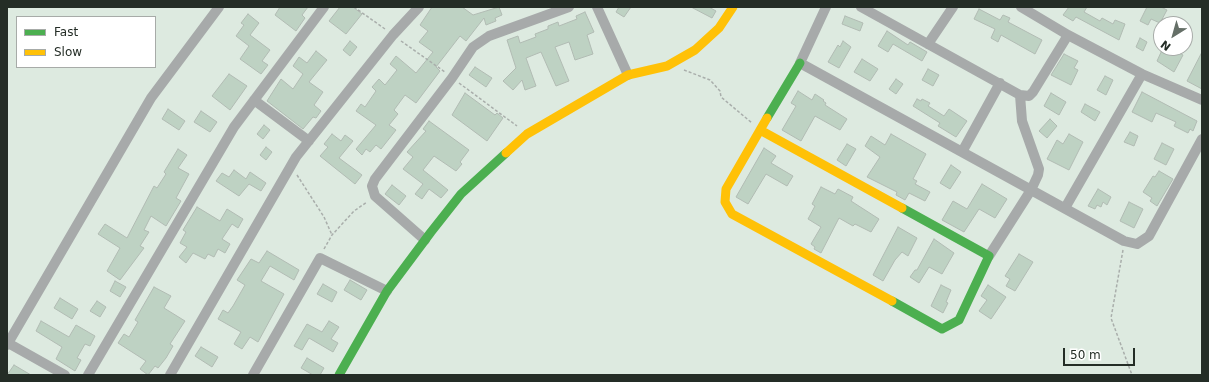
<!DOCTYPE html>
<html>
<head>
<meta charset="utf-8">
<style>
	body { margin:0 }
	#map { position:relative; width:1209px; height:382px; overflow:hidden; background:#ddeae0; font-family:"DejaVu Sans",sans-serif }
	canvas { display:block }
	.frame { position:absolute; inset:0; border:8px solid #242d26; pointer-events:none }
	.legend { position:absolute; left:16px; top:16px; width:140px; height:52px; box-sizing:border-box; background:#fff; border:1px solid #a7aba8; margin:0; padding:5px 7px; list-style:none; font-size:12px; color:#242d26 }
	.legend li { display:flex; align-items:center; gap:8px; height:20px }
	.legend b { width:20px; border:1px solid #a7aba8 }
	.north { position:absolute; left:1153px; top:16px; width:40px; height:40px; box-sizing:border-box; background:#fff; border:1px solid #a7aba8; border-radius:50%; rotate:217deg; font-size:11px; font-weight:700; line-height:16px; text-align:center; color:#242d26 }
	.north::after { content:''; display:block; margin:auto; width:14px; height:18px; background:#656f67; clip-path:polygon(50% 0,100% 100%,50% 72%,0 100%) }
	.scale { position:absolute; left:1063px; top:348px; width:72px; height:18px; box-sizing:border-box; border:2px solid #242d26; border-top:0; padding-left:5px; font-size:12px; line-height:14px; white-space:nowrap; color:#242d26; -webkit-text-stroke:3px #fff; paint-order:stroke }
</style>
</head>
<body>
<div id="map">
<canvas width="1209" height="382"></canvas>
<div class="frame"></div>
<ul class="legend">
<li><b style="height:5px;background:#4caf50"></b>Fast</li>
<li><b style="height:5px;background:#ffc107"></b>Slow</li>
</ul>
<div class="north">N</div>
<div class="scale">50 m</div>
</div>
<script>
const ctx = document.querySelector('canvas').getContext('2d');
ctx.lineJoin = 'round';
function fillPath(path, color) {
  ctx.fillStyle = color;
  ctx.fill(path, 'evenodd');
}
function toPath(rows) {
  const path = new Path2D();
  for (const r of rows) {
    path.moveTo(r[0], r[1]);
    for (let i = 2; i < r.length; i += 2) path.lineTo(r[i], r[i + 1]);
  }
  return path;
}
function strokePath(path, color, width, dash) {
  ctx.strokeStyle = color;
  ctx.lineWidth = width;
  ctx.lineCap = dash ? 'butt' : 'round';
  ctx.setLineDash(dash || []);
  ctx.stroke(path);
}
const building = toPath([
	[280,7,308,7,302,15,305,18,296,31,275,15,280,7],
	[340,7,353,7,362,14,346,34,329,21,340,7],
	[432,7,462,7,473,15,499,7,502,15,495,18,496,21,486,25,484,18,466,41,460,36,436,67,440,71,416,103,405,95,394,110,398,114,389,125,396,130,381,149,376,145,370,152,366,149,362,155,356,149,376,125,356,111,361,104,365,107,376,91,372,87,379,79,385,85,397,70,390,64,396,56,416,73,433,52,419,42,428,31,420,25,432,7],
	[619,7,631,7,624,17,616,12,619,7],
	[691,7,709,7,716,11,712,18,691,7],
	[1069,7,1087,7,1084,12,1100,21,1102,18,1113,24,1115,20,1125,24,1119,40,1076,17,1073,21,1063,15,1069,7],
	[1147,7,1161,7,1167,10,1160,23,1151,19,1148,25,1140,21,1147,7],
	[979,9,1000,20,1003,15,1010,18,1008,22,1042,40,1035,54,1001,35,998,42,991,38,995,29,974,19,979,9],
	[585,12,594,32,587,35,593,54,575,60,569,42,555,47,569,81,556,86,541,52,526,58,536,86,525,90,522,80,513,90,503,81,516,68,507,40,518,36,520,43,536,37,535,34,548,29,548,26,558,22,559,26,577,19,576,16,585,12],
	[248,14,259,23,250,35,270,50,262,61,268,65,261,74,240,59,249,46,236,36,244,25,241,23,248,14],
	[845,16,863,23,860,31,842,24,845,16],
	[887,31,908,45,910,42,927,52,922,61,893,44,888,52,878,46,887,31],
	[1140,38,1147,42,1143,51,1136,47,1140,38],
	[350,41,357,47,350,56,343,50,350,41],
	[843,41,851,47,839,68,828,62,838,45,840,47,843,41],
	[1163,48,1170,48,1183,55,1174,72,1157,61,1163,48],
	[316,51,327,60,309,82,323,92,314,105,321,111,316,118,313,117,303,129,267,101,281,79,293,89,303,74,293,66,299,57,307,63,316,51],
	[1202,52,1202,89,1187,81,1202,52],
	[1064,54,1078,61,1074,68,1078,70,1071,85,1051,75,1064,54],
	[862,59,878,69,870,81,854,72,862,59],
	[475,67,492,78,486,87,469,75,475,67],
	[928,69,939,75,933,86,922,80,928,69],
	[229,74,247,86,230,110,212,96,229,74],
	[1105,76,1113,80,1106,95,1097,90,1105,76],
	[896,79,903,84,896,94,889,89,896,79],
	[798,91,812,100,815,94,824,100,823,101,826,103,825,105,847,119,840,130,815,116,801,141,782,130,796,106,791,103,798,91],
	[1142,92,1197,121,1193,131,1190,129,1188,133,1174,126,1176,122,1156,113,1152,122,1132,112,1142,92],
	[465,93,495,115,497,113,503,118,487,141,452,115,465,93],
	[1051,93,1066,102,1059,115,1044,106,1051,93],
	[917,99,921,101,922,99,930,103,928,106,944,116,949,109,967,121,956,137,938,126,940,123,913,106,917,99],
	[1085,104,1100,112,1095,121,1081,112,1085,104],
	[168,109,185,121,179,130,162,119,168,109],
	[201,111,217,122,210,132,194,122,201,111],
	[1050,119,1057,126,1047,138,1039,131,1050,119],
	[429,121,469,150,460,162,462,164,456,171,434,156,423,170,448,190,441,198,429,189,422,199,415,194,423,184,403,169,413,157,407,152,426,131,423,129,429,121],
	[264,125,270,130,263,139,257,134,264,125],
	[1130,132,1138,136,1134,146,1124,142,1130,132],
	[332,134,341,141,345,135,353,141,339,158,362,175,355,184,320,156,328,147,324,144,332,134],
	[891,134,926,154,913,179,917,181,915,184,930,192,925,201,909,193,905,200,896,195,897,192,867,177,880,157,865,146,871,136,885,145,891,134],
	[1069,134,1083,142,1069,170,1047,159,1057,140,1063,144,1069,134],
	[1162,143,1174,149,1166,165,1154,159,1162,143],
	[847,144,856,149,846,166,837,160,847,144],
	[266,147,272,152,266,160,260,155,266,147],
	[764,148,776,156,771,163,793,176,787,186,766,174,748,204,736,197,764,148],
	[178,149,187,155,178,168,189,174,176,198,181,201,166,226,151,216,144,230,149,232,140,246,144,248,120,280,107,271,120,248,98,234,105,224,127,238,154,186,157,188,166,174,164,172,178,149],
	[951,165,961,172,950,189,940,183,951,165],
	[234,170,246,179,250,172,266,183,261,191,249,184,239,196,216,181,222,173,229,177,234,170],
	[1159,171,1173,179,1157,206,1150,201,1152,198,1143,192,1153,176,1155,177,1159,171],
	[982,184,1007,199,995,218,979,209,964,232,942,220,953,201,967,209,982,184],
	[392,185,406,196,399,205,385,194,392,185],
	[821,187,835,194,838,189,853,197,851,201,879,219,871,232,855,224,853,226,839,218,821,253,814,249,815,247,811,244,821,227,808,219,815,206,812,204,821,187],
	[1098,189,1111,197,1107,205,1103,202,1101,207,1097,205,1095,209,1088,206,1098,189],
	[1129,202,1143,209,1134,228,1120,221,1129,202],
	[197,207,220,221,227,209,243,219,238,228,232,224,222,239,230,244,225,253,218,249,214,257,208,254,205,259,193,253,186,263,179,257,187,247,180,243,186,232,183,230,197,207],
	[898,227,917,238,908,256,902,252,895,260,883,281,873,275,898,227],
	[934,239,954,253,942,274,929,267,919,283,910,277,915,270,917,270,934,239],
	[267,251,299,270,294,280,270,266,261,281,284,294,258,342,250,337,242,349,234,344,241,332,218,319,223,310,228,313,233,306,245,285,237,280,251,259,259,263,267,251],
	[1019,254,1033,262,1015,291,1006,286,1010,279,1005,276,1019,254],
	[350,280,367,290,361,300,344,290,350,280],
	[115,281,126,287,120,297,110,291,115,281],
	[323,284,337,292,332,302,317,294,323,284],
	[941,285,951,290,946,302,948,303,943,313,931,306,941,285],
	[988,285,1006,297,991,319,979,311,987,300,981,296,988,285],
	[154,287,171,296,164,308,185,321,170,344,173,346,166,358,158,368,155,366,148,375,140,369,146,361,118,343,124,334,129,337,138,322,135,320,154,287],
	[60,298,78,309,72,319,54,308,60,298],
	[97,301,106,307,100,317,90,311,97,301],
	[41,321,69,337,76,325,95,336,90,346,85,344,77,358,81,360,75,371,56,359,62,347,36,331,41,321],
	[329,321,339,327,331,339,338,343,333,352,309,338,302,350,294,346,307,324,322,332,329,321],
	[201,347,218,357,212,367,195,356,201,347],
	[307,358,324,368,320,375,313,375,301,368,307,358],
	[14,365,31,375,7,375,14,365]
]);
fillPath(building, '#bed2c3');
strokePath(building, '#b1bbb3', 1);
strokePath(toPath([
	[354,7,385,29],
	[401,41,445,72],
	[684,70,710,80,720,91,721,97,752,123],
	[459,83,517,126],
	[297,175,324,217,332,235],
	[324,249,332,235,354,211,367,202],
	[1123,250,1111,318,1132,375]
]), '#a9aeab', 1.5, [3, 2]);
strokePath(toPath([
	[597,7,628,75],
	[826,7,800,63,1124,241,1137,244,1149,236,1202,139],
	[861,7,1020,95,1029,96,1033,92,1068,35],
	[1021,7,1068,35,1142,74,1202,100],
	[928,44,953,7],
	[254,100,309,141],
	[962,152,1000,83],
	[1065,208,1142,74],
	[425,240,375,196,372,186,375,179,452,78,473,47,489,36,569,7],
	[989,256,1031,190,1038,175,1039,169,1022,121,1020,95],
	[8,343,65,375],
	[7,345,151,98,219,7],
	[88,375,234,127,324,7],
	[170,375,296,157,393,35,419,7],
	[253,375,320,258,387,291]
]), '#a7aaaa', 10);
strokePath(toPath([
	[767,118,800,63],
	[892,301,942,329,959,320,989,256,902,208],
	[339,375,387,291,431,232,461,194,506,153]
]), '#4caf50', 9);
strokePath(toPath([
	[767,118,726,189,725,202,732,214,892,301],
	[760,130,902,208],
	[506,153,527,134,628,75,667,66,695,50,719,28,733,7]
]), '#ffc107', 9);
</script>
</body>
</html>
